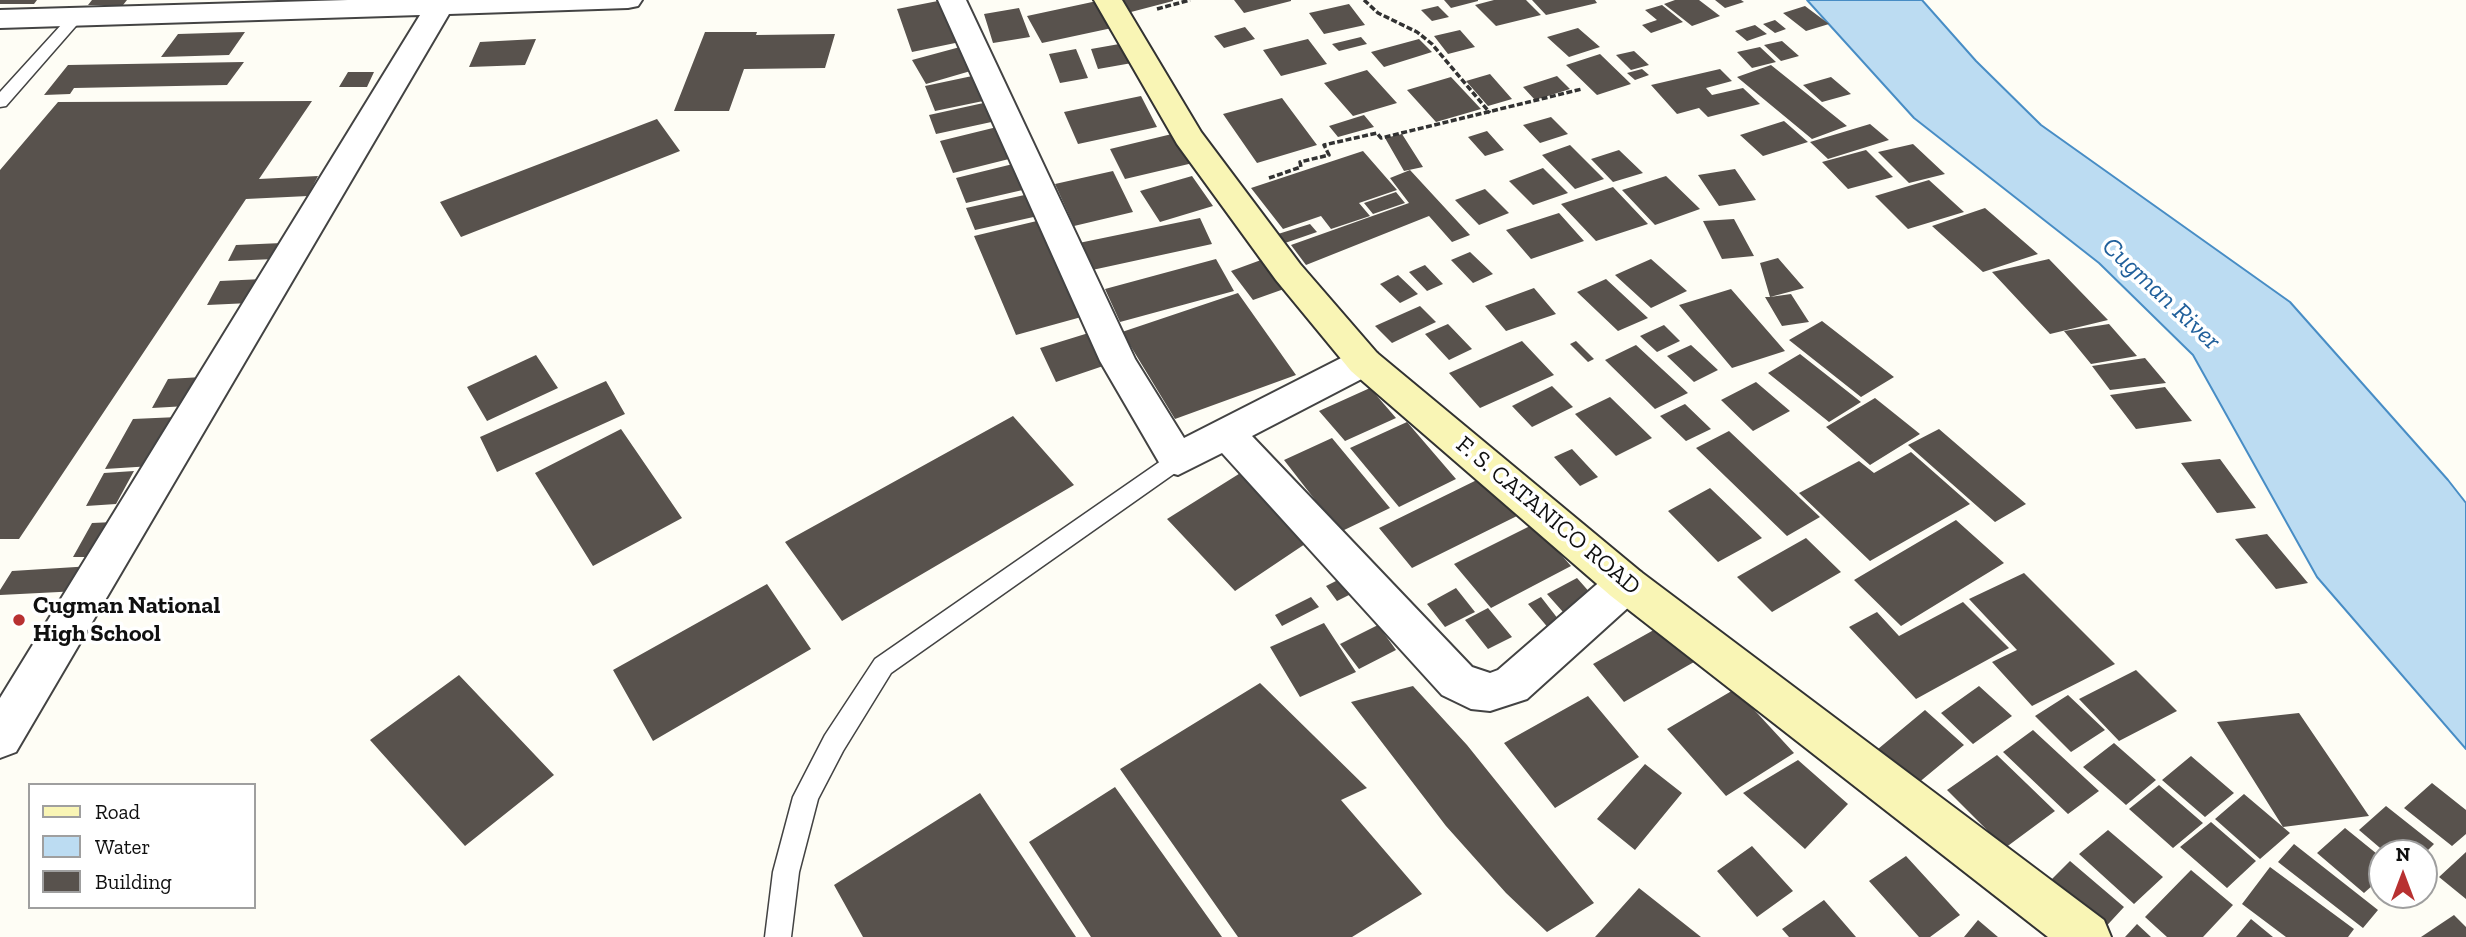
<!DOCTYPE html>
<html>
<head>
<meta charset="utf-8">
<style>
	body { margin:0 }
	#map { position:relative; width:2466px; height:937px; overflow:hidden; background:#fefdf5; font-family:"Zilla Slab",serif }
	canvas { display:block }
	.legend { position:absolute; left:28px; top:783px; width:228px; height:126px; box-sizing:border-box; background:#fff; border:2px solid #9f9f9f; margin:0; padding:9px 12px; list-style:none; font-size:21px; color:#101010 }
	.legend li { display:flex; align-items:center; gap:14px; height:35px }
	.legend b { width:35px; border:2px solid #9f9f9f }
	.north { position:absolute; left:2368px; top:839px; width:70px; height:70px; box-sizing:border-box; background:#fff; border:2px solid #9f9f9f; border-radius:50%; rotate:0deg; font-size:19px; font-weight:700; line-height:28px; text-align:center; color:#101010 }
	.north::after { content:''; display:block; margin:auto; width:24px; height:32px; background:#b83131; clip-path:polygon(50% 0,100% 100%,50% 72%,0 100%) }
</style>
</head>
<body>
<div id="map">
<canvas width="2466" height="937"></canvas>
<ul class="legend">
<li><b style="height:9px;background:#f9f5b5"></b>Road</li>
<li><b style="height:19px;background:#bcdcf2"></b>Water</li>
<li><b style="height:19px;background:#58524d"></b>Building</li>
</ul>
<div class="north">N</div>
</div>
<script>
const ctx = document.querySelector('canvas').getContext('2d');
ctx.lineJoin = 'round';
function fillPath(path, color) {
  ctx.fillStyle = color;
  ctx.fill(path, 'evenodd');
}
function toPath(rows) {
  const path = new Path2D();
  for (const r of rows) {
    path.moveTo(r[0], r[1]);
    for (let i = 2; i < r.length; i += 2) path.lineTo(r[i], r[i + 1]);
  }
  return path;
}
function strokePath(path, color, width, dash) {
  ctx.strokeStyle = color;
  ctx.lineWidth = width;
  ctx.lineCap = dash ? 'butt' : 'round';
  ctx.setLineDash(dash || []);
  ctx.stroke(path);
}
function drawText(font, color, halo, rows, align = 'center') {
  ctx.font = font + ' "Zilla Slab",serif';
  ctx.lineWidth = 7;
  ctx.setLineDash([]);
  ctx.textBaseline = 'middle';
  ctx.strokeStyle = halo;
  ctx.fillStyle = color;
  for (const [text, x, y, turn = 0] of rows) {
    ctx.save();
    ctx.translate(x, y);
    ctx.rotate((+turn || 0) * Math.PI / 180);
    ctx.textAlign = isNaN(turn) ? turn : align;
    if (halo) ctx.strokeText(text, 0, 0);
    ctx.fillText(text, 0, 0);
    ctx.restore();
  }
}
const water = toPath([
	[1807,0,1922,0,1976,61,2041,125,2290,302,2448,480,2466,503,2466,749,2317,577,2193,355,2099,263,1914,118,1807,0]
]);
fillPath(water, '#bcdcf2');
strokePath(water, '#488dc5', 2);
fillPath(toPath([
	[0,0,37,0,34,4,0,4],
	[92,0,127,0,123,5,88,5],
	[943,0,960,42,912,52,897,9],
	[1123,0,1173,0,1173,1,1131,12],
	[1234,0,1291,0,1291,1,1244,13],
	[1444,0,1478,0,1478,1,1451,8],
	[1494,0,1526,0,1541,15,1496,26,1475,5],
	[1532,0,1595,0,1597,3,1546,15],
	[1675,0,1699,0,1720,16,1692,26,1664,4],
	[1715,0,1741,0,1744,2,1725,8],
	[1097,1,1112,28,1042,43,1027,16],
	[1349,4,1365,25,1324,34,1309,13],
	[1662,5,1683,22,1651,33,1642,25,1657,20,1645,10],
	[1438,6,1449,17,1432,21,1421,10],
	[1805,6,1829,24,1806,31,1783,13],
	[1019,8,1030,37,993,43,984,14],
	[1775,20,1786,29,1775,33,1763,24],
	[1755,25,1767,34,1747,41,1735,31],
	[1245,27,1255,39,1224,48,1214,36],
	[1578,28,1600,47,1569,57,1547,37],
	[1460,30,1475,47,1448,54,1434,36],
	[245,32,229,55,161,57,178,34],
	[705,32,757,32,756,35,835,34,825,68,744,69,729,111,674,111],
	[1361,37,1367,44,1339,51,1332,44],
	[536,39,525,65,469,67,480,42],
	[1308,39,1327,64,1281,76,1263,50],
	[1419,39,1432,52,1384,67,1371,52],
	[1782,41,1799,56,1781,61,1764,45],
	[1125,43,1132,63,1098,69,1091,49],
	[960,47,974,70,926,84,912,60],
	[1760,47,1776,62,1752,68,1737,52],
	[1076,49,1088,78,1060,83,1049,54],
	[1634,51,1649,65,1631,70,1616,55],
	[1600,54,1631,84,1597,95,1566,65],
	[244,62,227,85,74,88,70,94,44,95,68,65],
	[1771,65,1847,126,1812,139,1737,77],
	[1642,69,1649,75,1635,80,1627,73],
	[1720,69,1732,81,1706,88,1712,95,1743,88,1760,104,1708,117,1699,108,1677,114,1651,85],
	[1367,70,1397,103,1353,116,1324,83],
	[348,72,374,72,367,87,339,87],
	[1490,74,1512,99,1488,106,1466,81],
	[977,75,988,100,935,111,925,86],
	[1557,76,1570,89,1535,100,1523,87],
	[1451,77,1481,109,1436,122,1407,90],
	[1831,77,1851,94,1822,102,1803,85],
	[1141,96,1157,127,1078,144,1064,112],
	[1282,98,1317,145,1257,163,1223,114],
	[312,101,259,179,318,176,308,196,246,199,19,539,0,539,0,170,58,102],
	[988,102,996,121,936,134,929,115],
	[1364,115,1374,127,1338,137,1329,126],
	[1551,117,1568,134,1540,143,1523,125],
	[657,119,680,151,461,237,440,202],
	[1784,121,1808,142,1763,156,1740,135],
	[1870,124,1889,140,1828,159,1810,142],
	[997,127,1013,158,953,173,940,141],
	[1487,131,1504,150,1485,156,1468,137],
	[1176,133,1193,163,1125,179,1110,149],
	[1402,134,1423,167,1404,171,1385,138],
	[1913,144,1945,174,1909,183,1878,152],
	[1570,145,1604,179,1575,189,1542,155],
	[1619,150,1643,173,1613,182,1591,159],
	[1866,150,1893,177,1848,189,1822,162],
	[1363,151,1397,190,1359,203,1370,216,1331,229,1321,216,1283,229,1251,188],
	[1017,163,1027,189,966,203,956,178],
	[1543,168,1568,193,1533,205,1509,181],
	[1735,169,1756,200,1719,206,1698,175],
	[1410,170,1470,235,1452,242,1429,216,1306,265,1291,245,1409,203,1390,178],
	[1113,171,1133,212,1074,226,1055,184],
	[1192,176,1213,206,1160,222,1140,191],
	[1666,176,1700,209,1655,225,1622,190],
	[1929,180,1964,212,1908,229,1875,196],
	[1613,187,1648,224,1596,241,1561,204],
	[1485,189,1509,213,1479,225,1455,200],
	[1396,192,1405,203,1373,214,1364,203],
	[1029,194,1038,216,975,230,966,208],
	[1985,208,2038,254,1983,272,1932,226],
	[1559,213,1584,241,1531,259,1506,230],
	[1200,218,1212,244,1083,272,1074,244],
	[1734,219,1754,256,1722,259,1703,221],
	[1041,220,1085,316,1016,335,974,236],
	[1310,224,1317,232,1285,243,1278,234],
	[282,243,274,259,228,261,236,245],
	[1470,252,1493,274,1473,283,1451,260],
	[1778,258,1804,288,1770,297,1791,294,1809,322,1782,326,1765,297,1770,297,1760,263],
	[1216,259,1234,291,1120,322,1105,289],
	[1651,259,1687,291,1651,308,1615,275],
	[2049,259,2108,320,2050,334,1992,272],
	[1261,260,1284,289,1253,300,1231,271],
	[1425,265,1443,284,1427,291,1409,272],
	[1398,275,1418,294,1400,303,1380,284],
	[263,279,250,303,207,305,220,281],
	[1606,279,1648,318,1618,331,1577,292],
	[1534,288,1556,314,1506,331,1485,306],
	[1731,289,1785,351,1732,368,1679,305],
	[1238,293,1296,375,1175,419,1122,332],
	[1420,306,1436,322,1392,343,1375,326],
	[1822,321,1894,377,1861,397,1789,340],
	[1448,324,1472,349,1449,360,1425,334],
	[2109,324,2137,356,2091,364,2064,331],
	[1664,325,1680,341,1657,352,1640,336],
	[1095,331,1112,363,1056,382,1040,348],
	[1522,341,1554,375,1480,408,1449,373],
	[1576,341,1594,359,1588,362,1570,344],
	[1636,345,1688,393,1655,409,1605,360],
	[1691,345,1718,370,1694,382,1667,356],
	[1800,354,1861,402,1829,422,1768,373],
	[536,355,558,388,487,421,467,387],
	[2145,358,2166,383,2110,390,2092,366],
	[202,377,187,406,152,408,168,379],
	[606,381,625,414,497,472,480,437],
	[1756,382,1790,411,1753,431,1721,400],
	[1552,386,1573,407,1532,427,1512,406],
	[2165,387,2192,421,2136,429,2110,395],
	[1370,388,1396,418,1345,441,1319,411],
	[1610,397,1652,438,1616,456,1575,414],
	[1875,398,1920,434,1870,465,1826,427],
	[1685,404,1711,429,1686,441,1660,416],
	[1013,416,1074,485,842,621,785,542],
	[178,417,152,466,105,469,133,419],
	[1407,422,1456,479,1399,507,1350,448],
	[621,429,682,518,593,566,535,473],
	[1939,429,2026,504,1995,522,1908,445],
	[1729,431,1820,517,1787,536,1696,448],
	[1332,438,1390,508,1340,532,1284,460],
	[1572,449,1598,477,1580,486,1554,457],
	[1911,452,1970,504,1870,561,1799,493,1859,461,1874,473],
	[2220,459,2256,508,2217,513,2181,463],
	[134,471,116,504,86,506,104,473],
	[1242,472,1311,540,1235,591,1167,519],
	[1487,475,1521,514,1412,568,1379,528],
	[1710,488,1762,538,1718,562,1668,511],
	[1956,520,2004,563,1901,626,1854,580],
	[114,522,96,557,73,557,92,523],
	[1534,524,1571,566,1491,608,1454,564],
	[2267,534,2308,583,2276,589,2235,539],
	[1806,538,1841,572,1772,612,1737,577],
	[92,566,79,591,0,595,0,590,12,571],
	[2024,573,2115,664,2032,706,1992,662,2017,650,1969,599],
	[1344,577,1355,592,1337,601,1326,586],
	[1577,578,1592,595,1563,612,1547,594],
	[767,584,811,649,653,741,613,670],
	[1456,588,1475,612,1445,627,1427,604],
	[1311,597,1319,607,1282,626,1275,615],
	[1541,597,1562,624,1550,630,1528,604],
	[1963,602,2009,648,1916,699,1849,627,1877,612,1899,636],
	[1488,608,1512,637,1488,649,1465,620],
	[1668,622,1701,658,1624,702,1593,664],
	[1324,623,1356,672,1300,697,1270,647],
	[1378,625,1396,650,1359,669,1340,644],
	[2136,670,2177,711,2119,741,2079,699],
	[459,675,554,775,465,846,370,740],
	[1260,683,1367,788,1341,800,1422,894,1352,937,1238,937,1120,769],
	[1413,686,1467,745,1594,903,1547,932,1506,893,1446,826,1351,702],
	[1979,686,2012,716,1973,744,1941,713],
	[1735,689,1794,753,1726,796,1667,729],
	[2068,695,2105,730,2071,752,2035,716],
	[1588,696,1639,757,1555,808,1504,743],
	[1925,710,1964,745,1917,784,1878,749],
	[2299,713,2369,816,2283,827,2217,722],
	[2033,730,2099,791,2068,814,2003,752],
	[2114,743,2156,780,2126,805,2083,767],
	[1997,755,2055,811,2005,848,1947,790],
	[2191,756,2234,793,2205,817,2162,780],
	[1798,760,1848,804,1805,849,1743,793],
	[1645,764,1682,793,1635,850,1597,819],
	[2432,783,2466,810,2466,834,2452,846,2404,808],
	[2159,785,2203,823,2173,848,2129,809],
	[1115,787,1222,937,1091,937,1029,842],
	[980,793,1076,937,863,937,834,885],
	[2244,794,2290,833,2260,859,2215,819],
	[2386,806,2434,844,2425,853,2386,853,2359,830],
	[2211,822,2256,861,2227,888,2180,847],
	[2345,828,2382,858,2382,877,2364,893,2317,853],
	[2108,830,2163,877,2134,904,2079,854],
	[2294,844,2378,910,2363,928,2278,862],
	[1752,846,1793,891,1757,917,1717,871],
	[2466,852,2466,899,2439,877],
	[1906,856,1960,915,1930,937,1919,937,1869,881],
	[2070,861,2124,907,2100,933,2045,886],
	[2270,867,2354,929,2348,937,2286,937,2242,904],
	[2191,870,2233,905,2203,937,2167,937,2145,917],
	[1639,888,1701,937,1595,937],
	[1824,900,1856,937,1789,937,1782,929],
	[2454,915,2466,927,2466,937,2421,937],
	[2251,919,2273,937,2236,937],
	[1978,920,1998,937,1964,937],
	[2137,924,2151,937,2125,937]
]), '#58524d');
const lane = toPath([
	[77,11,82,13,85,16,82,19,6,106,0,107,0,92,72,13,77,11],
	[1178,452,1185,454,1188,460,1185,466,891,673,843,751,818,799,799,872,791,937,765,937,773,872,793,797,825,735,875,659,1171,454,1178,452]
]);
const street = toPath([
	[348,0,642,0,638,6,628,8,449,14,16,752,0,758,0,698,420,15,0,28,0,10,348,0],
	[938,0,966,0,1135,359,1184,438,1351,353,1364,349,1377,353,1382,362,1377,371,1252,436,1472,667,1490,673,1498,670,1611,572,1626,567,1641,572,1647,584,1641,596,1527,699,1490,711,1471,709,1442,695,1222,453,1178,475,1164,471,1100,361,938,0]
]);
const secondary = toPath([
	[1094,0,1122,0,1201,132,1300,264,1377,353,1641,572,2104,920,2111,937,2048,937,1611,596,1351,371,1276,280,1177,144,1094,0]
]);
strokePath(lane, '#434343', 3);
strokePath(street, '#434343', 4);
strokePath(secondary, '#323232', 4);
strokePath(toPath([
	[1364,0,1378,13,1417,32,1432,44,1490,113],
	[1157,9,1190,0],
	[1269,178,1301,167,1300,162,1329,155,1324,145,1377,133,1381,138,1582,89]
]), '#323232', 3.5, [6, 2.5]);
fillPath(lane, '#fff');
fillPath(street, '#fff');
fillPath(secondary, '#f9f5b5');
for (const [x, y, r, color] of [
	[19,620,7,"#b83131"]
]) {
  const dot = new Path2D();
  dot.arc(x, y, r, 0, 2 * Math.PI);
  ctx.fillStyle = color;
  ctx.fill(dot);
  strokePath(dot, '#fff', 2.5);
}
drawText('24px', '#101010', '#fff', [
	["F. S. CATANICO ROAD",1548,516,40]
]);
drawText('bold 24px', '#101010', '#fff', [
	["Cugman National",33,606],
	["High School",33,634]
], 'left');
drawText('italic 26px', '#21609b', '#fff', [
	["Cugman River",2161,294,43]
]);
</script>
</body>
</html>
